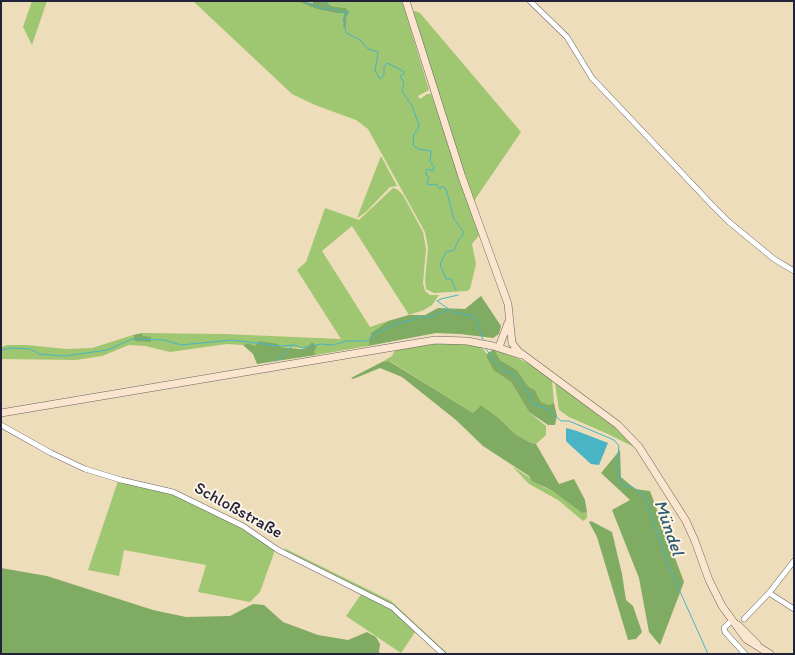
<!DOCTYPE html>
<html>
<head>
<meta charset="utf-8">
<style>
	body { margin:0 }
	#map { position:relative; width:795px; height:655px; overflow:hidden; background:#eeddba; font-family:Itim,sans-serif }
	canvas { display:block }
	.frame { position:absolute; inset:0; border:2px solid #22223b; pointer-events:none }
</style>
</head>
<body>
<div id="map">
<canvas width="795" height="655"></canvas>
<div class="frame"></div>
</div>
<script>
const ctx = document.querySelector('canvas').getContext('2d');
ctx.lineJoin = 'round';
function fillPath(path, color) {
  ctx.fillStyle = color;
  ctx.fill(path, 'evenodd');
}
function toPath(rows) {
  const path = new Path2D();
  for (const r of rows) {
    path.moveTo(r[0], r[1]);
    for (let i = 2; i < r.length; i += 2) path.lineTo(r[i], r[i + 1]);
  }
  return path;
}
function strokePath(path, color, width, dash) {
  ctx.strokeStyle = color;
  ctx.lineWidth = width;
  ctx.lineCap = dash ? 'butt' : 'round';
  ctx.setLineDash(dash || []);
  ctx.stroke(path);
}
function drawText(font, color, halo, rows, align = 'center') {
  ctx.font = font + ' Itim,sans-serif';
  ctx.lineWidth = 4;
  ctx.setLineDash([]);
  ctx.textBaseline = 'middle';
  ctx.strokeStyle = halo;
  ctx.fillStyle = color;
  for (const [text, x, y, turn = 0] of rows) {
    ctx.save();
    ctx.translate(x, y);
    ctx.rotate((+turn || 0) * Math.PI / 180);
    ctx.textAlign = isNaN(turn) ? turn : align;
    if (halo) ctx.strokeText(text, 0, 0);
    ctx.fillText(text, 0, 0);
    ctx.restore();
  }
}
fillPath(toPath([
	[32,1,47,1,32,45,23,27],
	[193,1,297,1,316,9,336,13,344,12,343,27,346,27,346,19,349,11,346,8,331,6,326,1,402,1,429,90,418,96,420,99,427,94,431,94,480,234,472,244,476,264,470,289,467,291,434,293,426,289,425,280,428,248,425,232,368,129,356,120,315,105,292,94],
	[415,11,420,13,521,132,474,201,439,96,413,12],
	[381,156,397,186,390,187,366,212,357,218],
	[393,188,398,190,403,195,423,232,426,249,423,283,425,291,430,295,439,295,432,305,424,310,409,315,352,226,322,251,370,327,388,321,371,333,368,346,316,355,314,351,307,348,255,346,248,343,243,345,227,344,170,352,145,346,129,345,102,356,76,360,1,359,1,347,7,345,27,345,66,349,92,348,133,335,133,337,143,336,142,333,224,334,341,339,297,270,306,262,325,208,359,220],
	[433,343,456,343,479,346,483,349,487,354,487,358,493,370,511,382,529,412,546,426,546,435,536,444,531,443,515,434,500,419,481,405,473,413,390,361,382,362,392,356,395,350],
	[494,349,519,359,536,367,552,379,554,403,549,405,541,402,535,390,528,386,517,370,500,360],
	[556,381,619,430,636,448,610,435,569,417,559,410,555,383],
	[512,466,545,488,551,490,582,513,587,512,587,518,583,521,558,500,529,484],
	[118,481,174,495,230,521,274,550,274,553,260,592,250,602,198,592,206,565,124,550,119,576,88,570],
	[284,548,391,601,448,654,445,654,392,604,340,580,287,552],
	[362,593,387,608,390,608,415,632,401,653,346,616]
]), '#9fc671');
fillPath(toPath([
	[297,1,313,3,313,1,326,1,331,6,346,8,349,11,346,19,346,27,343,27,344,13,336,13,316,9],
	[481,296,501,326,499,334,493,338,460,334,436,333,368,346,371,333,388,321,409,315,425,315,438,308,465,309],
	[142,333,143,336,151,337,151,342,135,341,133,335],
	[259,341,278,344,280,347,301,349,307,348,312,342,317,347,314,351,316,355,257,364,253,354,243,345,248,343,255,346],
	[494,349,500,360,517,370,528,386,535,390,541,402,549,405,554,403,557,416,555,425,548,425,529,412,511,382,493,370,487,358,487,354],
	[389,361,473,413,481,405,500,419,515,434,531,443,536,444,559,484,574,479,585,500,587,512,582,513,551,490,532,481,529,476,483,446,456,420,402,377,380,368,353,379,351,378,382,362],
	[620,450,621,477,635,489,650,491,684,582,660,645,649,632,639,578,612,510,630,500,601,473],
	[591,521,612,532,622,574,626,600,633,606,642,632,636,639,628,640,597,537,589,522],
	[1,568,47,576,153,610,186,617,230,616,253,604,264,605,283,622,318,635,348,640,367,632,376,637,380,644,379,652,380,654,1,654]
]), '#7fab63');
fillPath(toPath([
	[566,428,577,431,608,443,599,465,591,464,570,445,566,441]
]), '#48b4c4');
strokePath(toPath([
	[302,1,324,9,327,8],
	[324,1,328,8,334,10,338,9,340,13,348,12,348,14,343,18,346,33,360,40,368,49,378,52,375,71,380,79,384,75,384,67,387,63,403,71,404,74,400,76,404,83,402,91,412,106,419,125,418,129,414,134,413,145,418,149,431,151,430,161,434,167,433,171,428,169,426,170,426,175,429,177,427,182,428,185,436,184,440,189,442,186,446,189,454,219,464,233,458,241,454,250,446,252,440,264,446,279,451,279,456,290],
	[458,295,441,299,437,301,453,312,473,316,477,321,483,340],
	[485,347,494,361,504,371,512,373,530,395,533,404,548,409,561,421,569,421,614,440,619,446,617,465,621,484,623,486,631,486,644,495,669,567,708,654],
	[1,350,12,348,30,349,39,354,65,356,107,350,132,339,164,340,181,345,232,340,280,346,295,345,302,348,321,344,333,345,347,341,367,341,376,333,398,323,413,320,418,317,431,317,447,310],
	[276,361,292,346]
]), '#48b4c4', 1);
const street = toPath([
	[530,1,567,37,592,78,712,205,729,222,774,259,794,271],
	[1,425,51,453,85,469,121,480,173,492,243,526,278,550,392,607,443,654],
	[769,593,794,609],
	[744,619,769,593,794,561],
	[732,620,724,628,725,632,745,654]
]);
const secondary = toPath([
	[406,1,462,177,508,304,512,343,518,351,618,425,639,447,686,521,695,541,709,580,722,606,746,639,770,654],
	[499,347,508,323],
	[1,413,435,340,467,341,493,346,521,355],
	[738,625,757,644]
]);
strokePath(street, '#696367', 6);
strokePath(secondary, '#696367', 8);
strokePath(street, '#fff', 5);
strokePath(secondary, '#fce5cf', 7);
drawText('17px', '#22223b', '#fcf5e5', [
	["Schloßstraße",238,511,29]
]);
drawText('italic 18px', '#315c72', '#fcf5e5', [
	["Mündel",668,528,71]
]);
</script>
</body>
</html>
